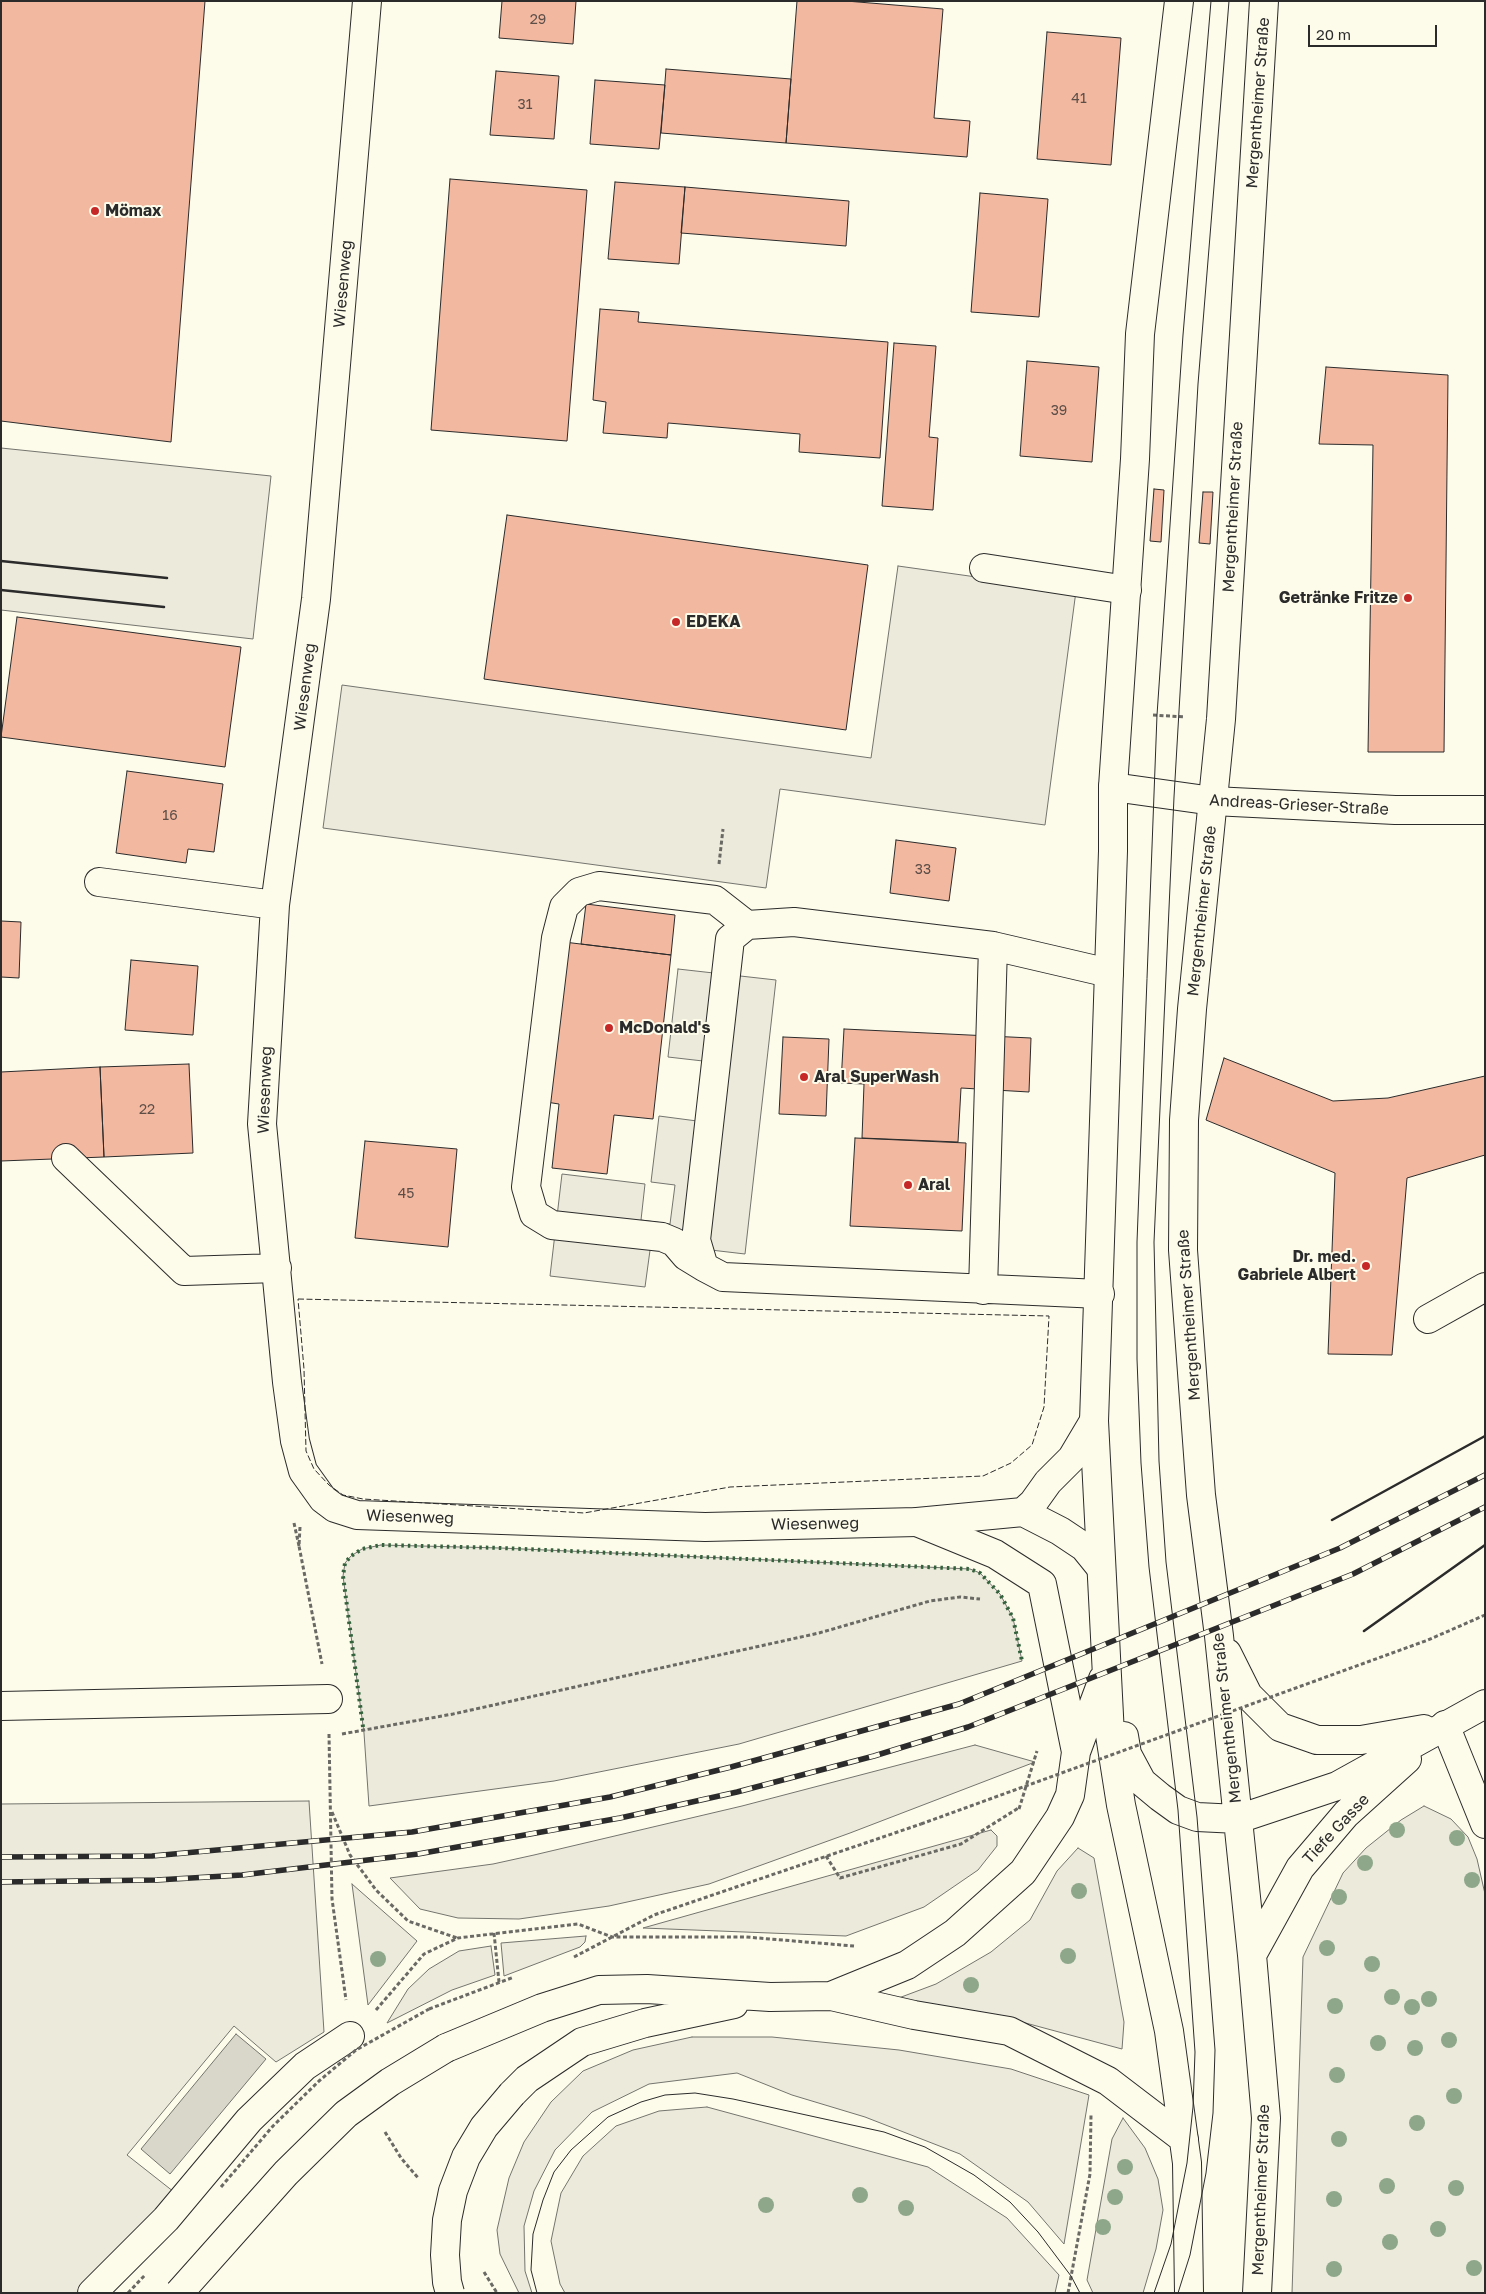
<!DOCTYPE html>
<html>
<head>
<meta charset="utf-8">
<style>
	body { margin:0 }
	#map { position:relative; width:1486px; height:2294px; overflow:hidden; background:#fdfbea; font-family:"Golos Text",sans-serif }
	canvas { display:block }
	.frame { position:absolute; inset:0; border:2px solid #2b2b2b; pointer-events:none }
	.scale { position:absolute; left:1308px; top:25px; width:129px; height:22px; box-sizing:border-box; border:2px solid #2b2b2b; border-top:0; padding-left:6px; font-size:15px; line-height:18px; white-space:nowrap; color:#2b2b2b; -webkit-text-stroke:4px #fdfbea; paint-order:stroke }
</style>
</head>
<body>
<div id="map">
<canvas width="1486" height="2294"></canvas>
<div class="frame"></div>
<div class="scale">20 m</div>
</div>
<script>
const ctx = document.querySelector('canvas').getContext('2d');
ctx.lineJoin = 'round';
function fillPath(path, color) {
  ctx.fillStyle = color;
  ctx.fill(path, 'evenodd');
}
function toPath(rows) {
  const path = new Path2D();
  for (const r of rows) {
    path.moveTo(r[0], r[1]);
    for (let i = 2; i < r.length; i += 2) path.lineTo(r[i], r[i + 1]);
  }
  return path;
}
function strokePath(path, color, width, dash) {
  ctx.strokeStyle = color;
  ctx.lineWidth = width;
  ctx.lineCap = dash ? 'butt' : 'round';
  ctx.setLineDash(dash || []);
  ctx.stroke(path);
}
function drawText(font, color, halo, rows, align = 'center') {
  ctx.font = font + ' "Golos Text",sans-serif';
  ctx.lineWidth = 4;
  ctx.setLineDash([]);
  ctx.textBaseline = 'middle';
  ctx.strokeStyle = halo;
  ctx.fillStyle = color;
  for (const [text, x, y, turn = 0] of rows) {
    ctx.save();
    ctx.translate(x, y);
    ctx.rotate((+turn || 0) * Math.PI / 180);
    ctx.textAlign = isNaN(turn) ? turn : align;
    if (halo) ctx.strokeText(text, 0, 0);
    ctx.fillText(text, 0, 0);
    ctx.restore();
  }
}
const green = toPath([
	[381,1545,501,1548,970,1569,980,1573,1000,1594,1013,1618,1022,1661,739,1744,554,1781,369,1806,364,1733,343,1576,345,1563,351,1556,362,1549,381,1545],
	[975,1745,1035,1762,850,1833,709,1884,609,1906,519,1919,458,1918,420,1909,390,1878,493,1864,534,1855,742,1806,975,1745],
	[309,1801,324,2032,276,2062,234,2026,127,2155,188,2203,103,2293,1,2293,1,1804,309,1801],
	[1424,1806,1451,1819,1468,1837,1477,1859,1485,1894,1485,2293,1292,2293,1303,1957,1343,1873,1366,1848,1401,1820,1424,1806],
	[991,1830,997,1836,997,1846,978,1870,924,1907,846,1936,643,1928,991,1830],
	[1078,1848,1094,1858,1124,2022,1122,2049,1007,2018,896,1999,936,1984,991,1952,1030,1920,1057,1871,1078,1848],
	[352,1884,417,1941,368,2005,352,1884],
	[586,1936,585,1942,580,1947,504,1976,501,1943,586,1936],
	[491,1946,495,1975,452,1990,387,2023,408,1989,429,1969,459,1951,491,1946],
	[692,2037,772,2037,899,2050,1011,2069,1089,2095,1064,2244,1028,2202,960,2154,865,2117,792,2095,737,2073,649,2084,592,2112,555,2150,534,2191,524,2226,525,2271,532,2293,519,2293,500,2254,497,2230,509,2178,524,2142,551,2102,583,2071,633,2050,692,2037],
	[707,2107,928,2167,1007,2218,1059,2275,1055,2293,565,2293,560,2284,551,2241,561,2193,583,2156,616,2126,659,2111,707,2107],
	[1123,2118,1145,2148,1158,2179,1163,2210,1156,2249,1143,2293,1093,2293,1087,2280,1112,2139,1123,2118]
]);
fillPath(green, '#ecebdb');
strokePath(green, '#74746e', 1);
const parking = toPath([
	[1,448,271,476,253,639,1,610,1,448],
	[898,566,1076,591,1045,825,780,789,766,888,323,828,342,685,871,758,898,566],
	[678,969,776,980,745,1254,651,1243,645,1287,550,1276,562,1174,645,1184,641,1220,670,1224,675,1185,651,1182,659,1116,697,1121,703,1061,668,1057,678,969]
]);
fillPath(parking, '#eceadb');
strokePath(parking, '#74746e', 1);
const water = toPath([
	[236,2034,266,2059,170,2174,141,2149,236,2034]
]);
fillPath(water, '#d8d7c9');
strokePath(water, '#74746e', 1);
const building = toPath([
	[1,1,205,1,171,442,1,421,1,1],
	[502,1,576,1,573,44,499,38,502,1],
	[797,1,846,1,943,9,934,118,970,121,967,157,786,143,797,1],
	[1047,32,1121,38,1111,165,1037,159,1047,32],
	[666,69,791,79,786,143,661,133,666,69],
	[496,71,559,76,554,139,490,135,496,71],
	[595,80,665,85,659,149,590,144,595,80],
	[450,179,587,190,567,441,431,430,450,179],
	[615,182,685,187,679,264,608,259,615,182],
	[685,187,849,201,846,246,681,233,685,187],
	[980,193,1048,199,1039,317,971,312,980,193],
	[600,309,639,312,638,322,888,342,880,458,799,452,800,434,668,423,667,438,603,433,606,402,593,400,600,309],
	[894,343,936,346,929,437,938,438,933,510,882,506,894,343],
	[1027,361,1099,367,1092,462,1020,456,1027,361],
	[1326,367,1448,375,1444,752,1368,752,1373,445,1319,444,1326,367],
	[1154,489,1164,490,1161,542,1150,541,1154,489],
	[1203,492,1213,492,1210,544,1199,543,1203,492],
	[507,515,868,565,846,730,484,679,507,515],
	[17,617,241,647,225,767,1,737,17,617],
	[127,771,223,784,214,852,188,849,186,863,116,853,127,771],
	[896,840,956,848,949,901,890,893,896,840],
	[586,904,675,915,671,955,581,944,586,904],
	[1,921,21,922,19,978,1,977,1,921],
	[564,942,671,955,653,1119,614,1115,607,1174,552,1168,559,1104,546,1102,564,942],
	[131,960,198,966,193,1035,125,1030,131,960],
	[844,1029,1031,1038,1029,1092,961,1088,958,1142,862,1138,864,1084,841,1083,844,1029],
	[783,1037,829,1039,826,1116,779,1114,783,1037],
	[1224,1058,1333,1101,1388,1098,1485,1076,1485,1155,1407,1178,1392,1355,1328,1354,1335,1173,1206,1120,1224,1058],
	[189,1064,193,1153,104,1157,100,1067,189,1064],
	[100,1067,104,1157,1,1161,1,1072,100,1067],
	[855,1138,966,1143,962,1231,850,1226,855,1138],
	[365,1141,457,1149,448,1247,355,1238,365,1141]
]);
fillPath(building, '#f2b8a0');
strokePath(building, '#2b2b2b', 1);
const minor = toPath([
	[367,1,316,599,275,905,262,1124,287,1382,295,1441,303,1471,323,1499,335,1508,357,1515,705,1527,917,1522,1023,1512,1033,1503,1048,1482,1072,1458,1094,1421],
	[984,568,1127,590],
	[1113,787,1213,801,1395,810,1485,810],
	[99,882,275,905],
	[66,1158,184,1271,277,1268],
	[704,1267,686,1256,674,1242,662,1237,552,1225,534,1214,526,1187,556,938,564,907,579,892,599,886,715,900,747,925],
	[983,1290,993,946],
	[1100,1294,723,1277,704,1267,696,1240,730,939,747,925,794,922,993,946,1109,973],
	[1428,1319,1485,1287],
	[1023,1512,1060,1531,1084,1547,1101,1568],
	[1,1706,328,1699],
	[1445,1725,1485,1824],
	[92,2293,166,2219,249,2120,305,2066,350,2036]
]);
const major = toPath([
	[1179,1,1140,334,1135,459,1113,787,1113,851,1094,1421,1110,1735,1121,1805,1169,2031,1187,2163,1189,2293],
	[917,1522,995,1554,1042,1584,1076,1752],
	[1227,1653,1248,1695,1280,1727,1317,1740,1361,1740,1424,1729],
	[1124,1736,1127,1754,1142,1782,1160,1797,1178,1810,1197,1817,1238,1819,1337,1786,1485,1704],
	[1252,1955,1300,1868,1346,1814,1407,1759],
	[831,1996,907,1965,955,1933,1023,1872,1060,1817,1070,1795,1076,1752,1103,1679],
	[446,2048,542,2008,599,1990,647,1989,770,1997,831,1996,914,2015,1009,2031,1108,2081,1184,2139],
	[512,2094,527,2079,582,2042,645,2023,734,2004],
	[1257,2293,1266,2118,1252,1955,1219,1636,1201,1495,1183,1250,1184,1120,1192,1009,1221,719,1264,1]
]);
strokePath(minor, '#2b2b2b', 30);
strokePath(major, '#2b2b2b', 30);
strokePath(toPath([
	[1153,715,1185,717],
	[719,864,723,829],
	[294,1523,299,1546],
	[300,1527,299,1546,322,1664],
	[329,1734,332,1899,346,2000],
	[342,1734,453,1714,819,1633,930,1601,960,1597,980,1599],
	[1019,1809,1037,1751],
	[332,1812,350,1855,376,1890,408,1921,457,1938],
	[826,1856,840,1878,961,1844,1020,1807],
	[494,1933,499,1982],
	[574,1957,654,1915,921,1824],
	[429,2009,514,1977],
	[376,2010,424,1954,458,1938,578,1924,612,1937,746,1937,854,1946],
	[385,2132,401,2158,419,2179],
	[484,2272,497,2293],
	[1068,2293,1090,2174,1091,2115]
]), '#6a6964', 3, [4, 2.5]);
strokePath(minor, '#fdfbea', 28);
strokePath(major, '#fdfbea', 28);
strokePath(toPath([
	[537,2293,531,2270,533,2234,543,2200,554,2172,571,2150,608,2117,641,2102,665,2095,695,2093,733,2099,884,2132,925,2147,974,2175,1010,2202,1038,2232,1071,2276,1080,2293],
	[1154,2293,1171,2244,1187,2163,1193,2107,1195,2052,1178,1810,1149,1567,1141,1463,1137,1359,1137,1242,1157,715,1183,335,1211,1],
	[1178,2293,1190,2255,1206,2173,1213,2113,1215,2050,1197,1817,1166,1562,1159,1461,1154,1242,1174,797,1198,384,1229,1]
]), '#2b2b2b', 1);
const rail = toPath([
	[1,1857,152,1856,412,1832,610,1797,731,1767,959,1704,1340,1548,1485,1475],
	[1,1882,157,1880,242,1875,418,1854,620,1818,737,1792,874,1756,968,1727,1353,1574,1485,1507]
]);
strokePath(rail, '#2b2b2b', 5.5);
strokePath(rail, '#fdfbea', 4, [11]);
const majorBridge = toPath([
	[179,2293,286,2173,346,2114,390,2082,446,2048],
	[450,2293,447,2282,445,2255,447,2220,453,2191,466,2157,484,2127,512,2094]
]);
strokePath(majorBridge, '#2b2b2b', 30, []);
strokePath(toPath([
	[921,1824,1428,1640,1485,1615],
	[221,2187,273,2126,319,2081,356,2050,429,2009],
	[128,2293,145,2275]
]), '#6a6964', 3, [4, 2.5]);
strokePath(majorBridge, '#fdfbea', 28);
strokePath(toPath([
	[363,1727,343,1576,345,1563,351,1556,362,1549,381,1545,501,1548,970,1569,980,1573,1000,1594,1013,1618,1022,1661]
]), '#34623c', 4, [2.5, 4]);
strokePath(toPath([
	[298,1299,1049,1316,1044,1407,1032,1445,1011,1463,983,1476,730,1487,584,1513,363,1499,343,1495,329,1485,314,1469,306,1451,304,1369,298,1299]
]), '#2b2b2b', 1, [6, 2.5]);
strokePath(toPath([
	[1,561,167,578],
	[1,590,164,607],
	[1332,1520,1485,1436],
	[1364,1631,1485,1545]
]), '#2b2b2b', 2.5);
ctx.fillStyle = '#8ea78a';
for (const [x, y] of [
	[1397,1830],
	[1457,1838],
	[1365,1863],
	[1472,1880],
	[1079,1891],
	[1339,1897],
	[1327,1948],
	[1068,1956],
	[378,1959],
	[1372,1964],
	[971,1985],
	[1392,1997],
	[1429,1999],
	[1335,2006],
	[1412,2007],
	[1449,2040],
	[1378,2043],
	[1415,2048],
	[1337,2075],
	[1454,2096],
	[1417,2123],
	[1339,2139],
	[1125,2167],
	[1387,2186],
	[1456,2188],
	[860,2195],
	[1115,2197],
	[1334,2199],
	[766,2205],
	[906,2208],
	[1103,2227],
	[1438,2229],
	[1390,2242],
	[1474,2268],
	[1334,2269]
]) {
  ctx.beginPath();
  ctx.arc(x, y, 8, 0, 2 * Math.PI);
  ctx.fill();
}
for (const [x, y, r, color] of [
	[95,211,5,"#c62828"],
	[1408,598,5,"#c62828"],
	[676,622,5,"#c62828"],
	[609,1028,5,"#c62828"],
	[804,1077,5,"#c62828"],
	[908,1185,5,"#c62828"],
	[1366,1266,5,"#c62828"]
]) {
  const dot = new Path2D();
  dot.arc(x, y, r, 0, 2 * Math.PI);
  ctx.fillStyle = color;
  ctx.fill(dot);
  strokePath(dot, '#fdfbea', 2);
}
drawText('14px', '#5d4e48', null, [
	["29",538,20],
	["41",1079,99],
	["31",525,105],
	["39",1059,411],
	["16",170,816],
	["33",923,870],
	["22",147,1110],
	["45",406,1194]
]);
drawText('16px', '#2b2b2b', '#fdfbea', [
	["Mergentheimer Straße",1258,103,-86],
	["Wiesenweg",343,284,-85],
	["Mergentheimer Straße",1233,507,-87],
	["Wiesenweg",305,687,-83],
	["Andreas-Grieser-Straße",1299,805,3],
	["Mergentheimer Straße",1202,911,-84],
	["Wiesenweg",265,1090,-88],
	["Mergentheimer Straße",1189,1315,-94],
	["Wiesenweg",410,1517,2],
	["Wiesenweg",815,1524,-1],
	["Mergentheimer Straße",1227,1718,-96],
	["Tiefe Gasse",1336,1829,-47],
	["Mergentheimer Straße",1261,2190,-88]
]);
drawText('bold 16px', '#2b2b2b', '#fdfbea', [
	["Mömax",105,211],
	["Getränke Fritze",1398,598,"right"],
	["EDEKA",686,622],
	["McDonald's",619,1028],
	["Aral SuperWash",814,1077],
	["Aral",918,1185],
	["Dr. med.",1356,1257,"right"],
	["Gabriele Albert",1356,1275,"right"]
], 'left');
</script>
</body>
</html>
